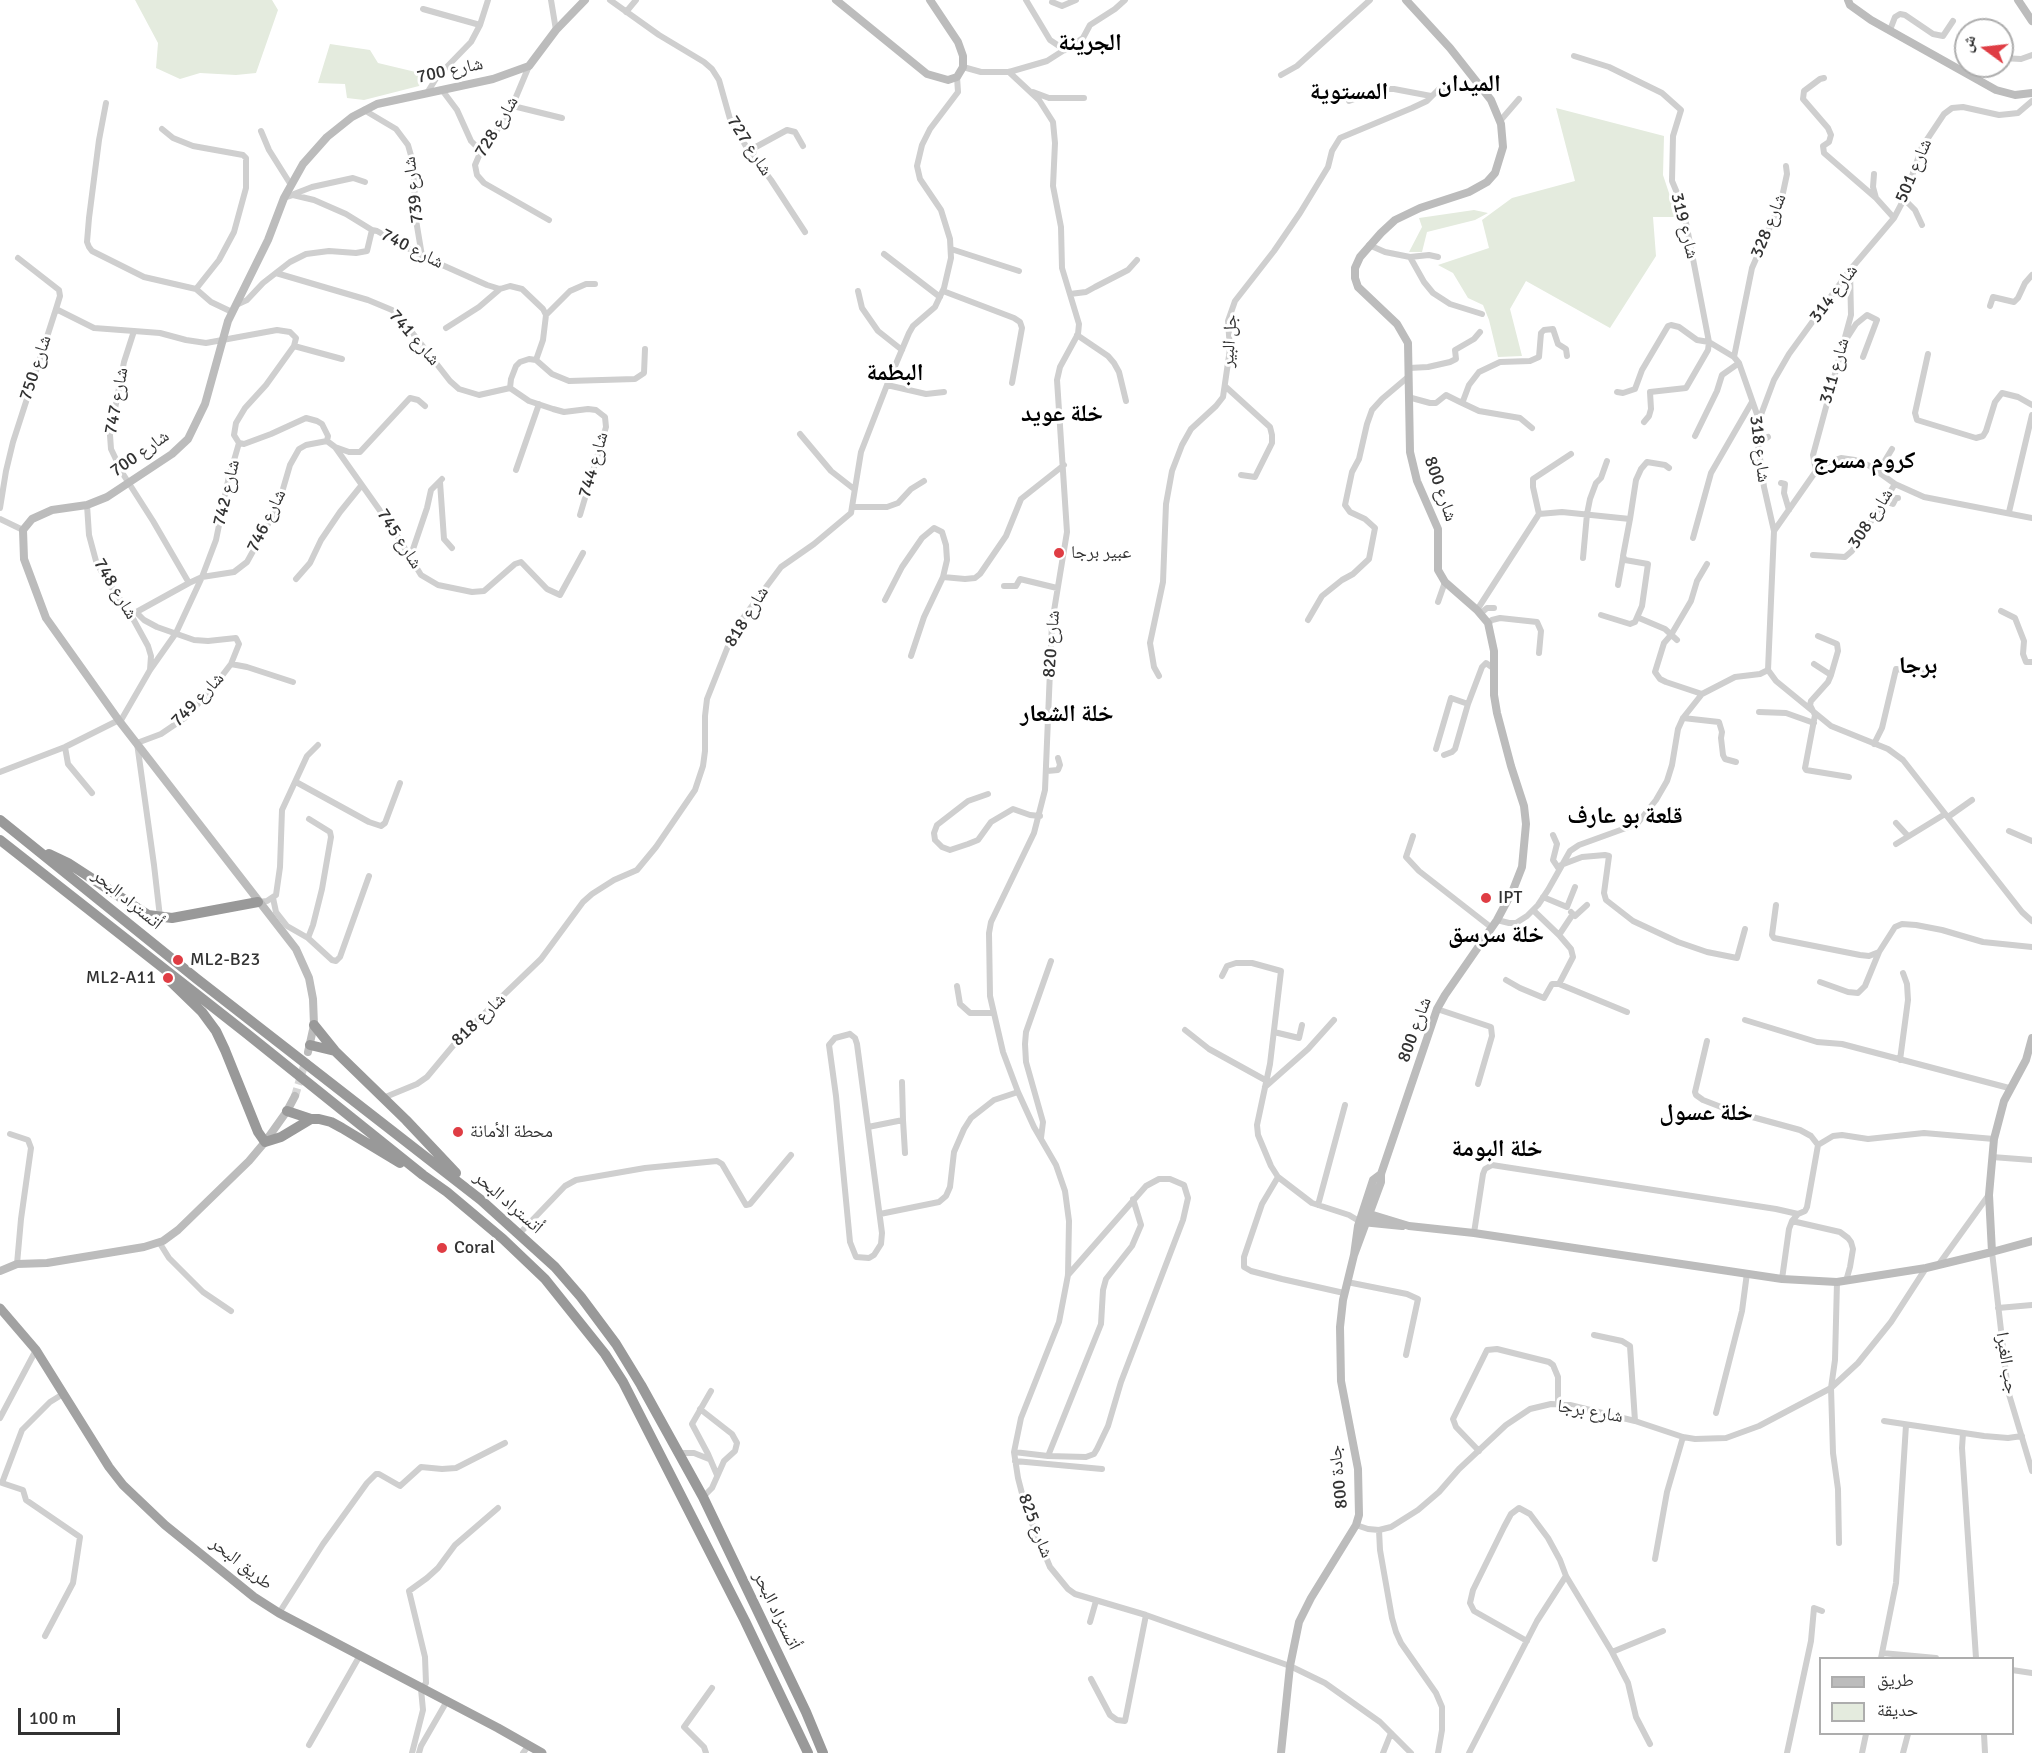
<!DOCTYPE html>
<html>
<head>
<meta charset="utf-8">
<style>
	body { margin:0 }
	#map { position:relative; width:2032px; height:1753px; overflow:hidden; background:#fff; font-family:Signika,"Noto Naskh Arabic",sans-serif }
	canvas { display:block }
	.legend { position:absolute; left:1819px; top:1657px; width:195px; height:78px; box-sizing:border-box; background:#fff; border:2px solid #adadad; margin:0; padding:8px 10px; list-style:none; font-size:18px; color:#323232 }
	.legend li { display:flex; align-items:center; gap:12px; height:30px }
	.legend b { width:30px; border:2px solid #adadad }
	.north { position:absolute; left:1954px; top:18px; width:60px; height:60px; box-sizing:border-box; background:#fff; border:2px solid #adadad; border-radius:50%; rotate:285deg; font-size:16px; font-weight:700; line-height:24px; text-align:center; color:#323232 }
	.north::after { content:''; display:block; margin:auto; width:21px; height:27px; background:#df3d44; clip-path:polygon(50% 0,100% 100%,50% 72%,0 100%) }
	.scale { position:absolute; left:18px; top:1708px; width:102px; height:27px; box-sizing:border-box; border:3px solid #323232; border-top:0; padding-left:8px; font-size:18px; line-height:21px; white-space:nowrap; color:#323232; -webkit-text-stroke:4px #fff; paint-order:stroke }
</style>
</head>
<body>
<div id="map">
<canvas width="2032" height="1753"></canvas>
<ul class="legend">
<li><b style="height:8px;background:#bcbcbc"></b>طريق</li>
<li><b style="height:16px;background:#e4ebde"></b>حديقة</li>
</ul>
<div class="north">ش</div>
<div class="scale">100 m</div>
</div>
<script>
const ctx = document.querySelector('canvas').getContext('2d');
ctx.lineJoin = 'round';
function fillPath(path, color) {
  ctx.fillStyle = color;
  ctx.fill(path, 'evenodd');
}
function toPath(rows) {
  const path = new Path2D();
  for (const r of rows) {
    path.moveTo(r[0], r[1]);
    for (let i = 2; i < r.length; i += 2) path.lineTo(r[i], r[i + 1]);
  }
  return path;
}
function strokePath(path, color, width, dash) {
  ctx.strokeStyle = color;
  ctx.lineWidth = width;
  ctx.lineCap = dash ? 'butt' : 'round';
  ctx.setLineDash(dash || []);
  ctx.stroke(path);
}
function drawText(font, color, halo, rows, align = 'center') {
  ctx.font = font + ' Signika,"Noto Naskh Arabic",sans-serif';
  ctx.lineWidth = 6;
  ctx.setLineDash([]);
  ctx.textBaseline = 'middle';
  ctx.strokeStyle = halo;
  ctx.fillStyle = color;
  for (const [text, x, y, turn = 0] of rows) {
    ctx.save();
    ctx.translate(x, y);
    ctx.rotate((+turn || 0) * Math.PI / 180);
    ctx.textAlign = isNaN(turn) ? turn : align;
    if (halo) ctx.strokeText(text, 0, 0);
    ctx.fillText(text, 0, 0);
    ctx.restore();
  }
}
fillPath(toPath([
	[135,0,272,0,278,10,256,73,236,75,200,73,180,79,156,68,158,43],
	[330,44,370,50,378,63,424,74,419,86,364,100,347,98,345,84,318,83],
	[1556,108,1664,136,1663,175,1677,217,1653,217,1656,256,1610,328,1526,281,1510,309,1522,356,1498,357,1489,320,1483,305,1468,298,1453,273,1438,265,1489,248,1482,220,1512,198,1575,181],
	[1474,210,1488,213,1475,220,1427,232,1422,252,1409,252,1422,227,1419,218]
]), '#e4ebde');
strokePath(toPath([
	[295,1096,306,1059]
]), '#d6d6d6', 8, [8, 4]);
strokePath(toPath([
	[551,0,556,30],
	[610,0,659,35,704,62,712,69,719,80,730,119,747,148,754,148,753,156,771,180,805,232],
	[1026,0,1050,40,1065,50],
	[1052,2,1062,6,1076,0],
	[423,9,480,25],
	[626,12,636,0],
	[1890,30,1895,17,1900,14,1905,15,1933,34,1943,36,1953,21],
	[1574,56,1609,67,1662,93,1681,110,1673,136,1672,181,1683,207,1709,342,1708,350,1686,388,1650,392,1651,409,1649,416,1644,422],
	[2002,58,2021,59,2032,55],
	[529,66,508,116,481,151,475,165,477,175,484,183,549,220],
	[963,67,981,72,1009,72,1047,61,1083,38,1090,25,1115,9,1125,0],
	[1281,75,1297,66,1370,0],
	[1824,78,1820,79,1804,91,1803,99,1828,128,1831,135,1829,142,1823,146,1824,153,1876,198],
	[442,90,457,110,471,141,481,151],
	[1033,92,1049,98,1084,98],
	[427,93,437,77,471,42,480,25,488,0],
	[1349,101,1382,89,1394,89,1431,96],
	[106,103,99,140,89,218,87,242,89,247,92,251,144,277,196,289,211,302,232,312],
	[513,106,562,118],
	[364,110,396,129,408,145,414,166,415,214,422,256],
	[1500,121,1519,99],
	[162,129,173,138,193,146,243,155,246,158,246,188,234,232,219,260,196,289],
	[261,131,269,150,291,185],
	[754,148,787,130,795,132,803,146],
	[1874,174,1873,187,1876,198,1894,218],
	[294,194,312,187,353,178,365,182],
	[284,198,293,195,314,200,346,214,372,230],
	[1904,199,1915,210,1922,225],
	[1369,245,1385,252,1410,257,1424,282,1433,293,1450,304,1482,314],
	[951,249,1019,271],
	[884,254,940,297],
	[1410,257,1429,255,1438,257],
	[18,258,59,290,60,296,56,309],
	[276,273,368,300,392,310,400,317,450,381,459,389,479,395,510,388],
	[858,291,862,308,878,331,902,350],
	[943,291,1014,318,1020,322,1022,328,1012,383],
	[1070,294,1086,292,1095,287,1128,270,1137,260],
	[236,305,247,300,263,283,290,262,306,254,329,251,356,253,367,251,372,230,377,231,422,256,487,285,500,289,510,286,522,289,543,309,546,315,570,291,586,284,595,284],
	[1990,306,1993,297,2014,302,2018,298,2025,283,2032,275],
	[446,328,479,307,500,289],
	[1077,335,1108,356,1114,363,1119,372,1126,401],
	[1847,338,1856,324,1867,315,1877,320,1863,357],
	[294,346,342,359],
	[1928,354,1915,413,1917,420,1976,438,1983,436,1986,431,1995,402,2002,393,2018,397,2032,405],
	[1734,357,1752,268,1781,202,1787,174,1786,166],
	[536,360,543,340,546,315],
	[1409,368,1428,367,1450,362,1456,359,1455,350,1474,339,1480,332],
	[887,385,926,394,944,392],
	[1226,387,1270,427,1272,435,1272,443,1255,477,1241,475],
	[510,388,529,401,553,409,564,412,588,409,596,410,605,417,606,427,580,515],
	[510,388,511,379,516,366,520,362,529,359,536,360,552,374,569,381,635,379,644,373,645,349],
	[1617,392,1623,393,1635,389,1642,370,1668,326,1671,325,1679,327,1697,340,1709,342,1734,357,1739,363,1759,420,1758,444,1764,487,1774,531],
	[1408,397,1430,403,1436,403,1446,395,1460,402,1463,401,1469,385,1479,372,1500,362,1530,361,1539,357,1541,333,1544,330,1553,329,1558,344,1566,349,1567,356],
	[1460,402,1479,411,1520,418,1532,428],
	[1759,420,1774,380,1789,354,1850,270,1894,218,1904,199,1922,147,1944,114,1952,108,1963,107,1999,115,2009,114,2018,113,2032,101],
	[800,434,831,471,854,489],
	[1695,436,1717,391,1722,375,1739,363],
	[239,443,244,444,271,434,306,418,317,421,322,424,328,436,327,441],
	[1758,444,1768,437],
	[335,447,393,529,421,575,438,585,472,592,484,591,515,564,521,562,547,589,560,595,583,553],
	[516,470,539,404],
	[1816,471,1813,455,1851,315,1850,270],
	[1878,472,1892,449],
	[440,482,444,539,452,548],
	[1781,483,1785,484,1784,493,1789,510],
	[1883,501,1893,504,1896,498,1898,498],
	[87,505,89,535,96,561,105,578,131,615,148,646,151,656,150,670],
	[853,507,887,507,898,503,911,489,924,481],
	[0,508,6,471,13,442,56,309,94,328,134,331],
	[2009,512,2032,415],
	[1539,514,1533,487,1533,479,1571,454],
	[0,519,23,530],
	[1630,519,1636,480,1641,469,1647,462,1665,465,1669,468],
	[1693,538,1711,473,1752,402],
	[411,555,427,508,431,490,442,479],
	[1813,555,1845,557,1852,551,1895,484],
	[1583,558,1587,514,1590,499,1596,483,1601,478,1607,461],
	[943,577,965,579,975,578,980,574,1006,536,1021,499,1064,465],
	[296,579,310,563,321,540,340,512,361,486],
	[189,583,202,577,234,572,247,562,278,506,290,465,299,449,306,445,327,441,335,447,349,452,360,452,410,398,418,400,425,406],
	[1618,585,1623,557],
	[1004,586,1016,586,1020,579,1057,588],
	[885,600,902,567,922,538,934,528,942,532,946,545,947,560,943,577,924,617,911,656],
	[1438,602,1445,582],
	[1477,610,1539,514,1562,512,1630,519,1623,556,1625,560,1648,564,1642,606,1635,622,1630,624,1601,615],
	[2001,611,2015,618,2024,641,2023,654,2026,662,2032,662],
	[136,612,144,620,157,627,194,640,208,641,236,638,239,644,231,664],
	[1480,614,1487,608,1494,608],
	[1639,618,1665,629,1677,640],
	[1308,620,1322,596,1342,580,1353,574,1369,559,1375,528,1365,519,1350,512,1345,505,1352,472,1359,459,1367,424,1372,410,1382,399,1408,377],
	[1488,623,1492,620,1500,618,1537,622,1541,631,1539,653],
	[1818,636,1837,644,1838,651,1831,675],
	[1814,664,1831,675,1828,682,1811,701,1810,705,1815,715,1805,768,1806,770,1849,777],
	[1768,670,1776,681,1831,726,1888,749,1903,760,2022,912,2032,921],
	[1159,676,1154,667,1150,643,1163,582,1166,504,1172,471,1182,445,1191,429,1216,406,1223,397,1230,349,1228,321,1235,301,1274,251,1300,213,1328,167,1332,151,1340,138,1412,108,1427,101,1439,89,1484,91],
	[1702,694,1666,682,1660,679,1655,672,1664,643,1671,635,1691,601,1697,581,1707,564],
	[1759,712,1786,713,1814,723],
	[1683,718,1719,722,1722,732,1721,738,1723,755,1725,759,1736,762],
	[120,722,150,670,176,633,202,577,216,540,228,481,239,443,234,435,236,423,245,408,266,385,294,346,296,338,290,332,277,330,206,343,186,340,160,333,134,331,124,362,110,435,111,449,123,474,153,521,189,583,131,615],
	[1874,744,1882,728,1896,669,1924,672],
	[65,747,68,764,92,793],
	[1436,749,1451,698,1468,704,1482,667,1486,663,1493,668],
	[1444,755,1452,752,1455,749,1468,704],
	[1047,771,1058,770,1060,765,1058,758],
	[0,772,65,747,119,720],
	[296,782,369,822,381,826,385,823,400,783],
	[988,794,968,801,937,825,934,833,935,840,942,847,950,850,968,844,978,840,991,822,1013,809,1030,815,1040,816],
	[1948,817,1972,800],
	[1896,823,1908,836],
	[2009,831,2032,841],
	[1553,835,1557,844,1553,860,1559,869],
	[1413,836,1406,857,1419,871,1492,928],
	[1896,844,1945,814],
	[1561,865,1582,857,1605,855,1609,856,1604,893,1606,900,1633,921,1678,942,1707,952,1737,958,1745,929],
	[1543,897,1567,907,1575,887],
	[273,898,276,912,287,926,308,938,332,960,336,961,340,957,369,876],
	[259,902,267,901,276,895,280,867,282,810,307,756,318,745],
	[1776,905,1772,935,1774,938,1860,955,1869,956,1879,952,1895,927,1902,924,1916,925,1942,930,1983,942,2032,947],
	[1533,910,1559,935,1573,914],
	[1571,912,1575,916,1587,905],
	[160,917,154,865,137,743,161,734,186,717,215,685,231,664,247,667,293,682],
	[1497,920,1509,923,1516,923,1527,916,1538,905,1548,890,1570,851,1579,845,1637,824,1656,800,1667,781,1672,765,1678,729,1683,718,1702,694,1735,677,1760,674,1768,670,1774,531,1816,471,1824,464,1841,458,1855,460,1870,466,1895,484,1924,497,2032,518],
	[1559,935,1571,949,1573,957,1559,984],
	[308,938,313,925,322,889,331,837,330,832,309,819],
	[1222,976,1227,966,1236,963,1252,963,1281,971,1270,1064,1257,1125,1258,1135,1271,1166,1278,1177,1312,1203,1349,1215,1359,1221],
	[1506,980,1520,988,1544,998,1552,984,1559,984,1627,1012],
	[1820,982,1848,992,1858,993,1865,986,1879,952],
	[957,986,960,1004,970,1013,994,1013],
	[1437,1009,1491,1027,1492,1036,1478,1084],
	[1745,1020,1817,1042,1842,1044,2009,1088],
	[1185,1030,1209,1049,1267,1081],
	[1274,1032,1299,1038,1302,1025],
	[850,1034,855,1038,857,1044,882,1233,881,1244,874,1255,869,1258,856,1257,850,1242,836,1096,829,1045,835,1038,850,1034],
	[1707,1041,1695,1092,1696,1095,1703,1100,1734,1112,1800,1130,1811,1136,1818,1145,1833,1136,1842,1135,1868,1139,1924,1133,1994,1139],
	[1900,1060,1908,1000,1907,984,1903,973],
	[1265,1087,1308,1049,1334,1020],
	[1018,1092,1034,1127,1056,1165,1065,1191,1069,1221,1068,1275,1059,1322,1021,1418,1014,1452,1018,1478,1026,1509,1050,1567,1068,1589,1075,1594,1146,1615,1290,1666,1325,1683,1380,1722,1411,1753],
	[383,1098,417,1084,427,1077,462,1035,541,959,583,902,592,894,614,880,637,870,656,847,695,790,703,766,705,751,705,716,707,699,732,636,737,626,781,567,814,544,851,513,861,452,887,385,909,333,913,326,935,307,944,288,951,258,950,239,941,210,920,179,917,166,922,145,930,129,958,92,957,77],
	[903,1120,905,1153],
	[868,1127,903,1120,902,1082],
	[10,1134,28,1140,31,1148,21,1219,17,1264],
	[1041,1138,1043,1122,1026,1062,1025,1044,1026,1032,1051,961],
	[1992,1157,2032,1160],
	[1278,1177,1262,1204,1244,1257,1244,1267,1251,1271,1282,1279,1344,1293],
	[1318,1205,1345,1105],
	[880,1214,939,1202,946,1196,950,1187,954,1152,964,1129,971,1118,994,1100,1018,1092,1003,1052,990,996,989,933,991,922,1034,833,1045,790,1052,623,1067,532,1057,380,1060,367,1078,334,1079,324,1062,268,1061,227,1053,186,1055,143,1053,122,1039,100,1009,72],
	[1792,1221,1840,1232,1848,1238,1851,1242,1853,1249,1850,1267,1846,1281],
	[1474,1233,1483,1174,1485,1169,1492,1165,1776,1209,1798,1214],
	[519,1234,565,1186,576,1180,645,1168,717,1161,722,1164,746,1205,750,1204,791,1155],
	[159,1242,169,1258,203,1292,231,1311],
	[1992,1252,2008,1391,2032,1471],
	[1939,1264,1988,1196],
	[1782,1279,1789,1229,1792,1221,1798,1214,1805,1211,1807,1207,1818,1145],
	[1347,1282,1407,1294,1418,1299,1406,1355],
	[1837,1282,1835,1360,1831,1388,1833,1453,1838,1489,1839,1543],
	[1998,1308,2032,1305],
	[1594,1335,1622,1341,1630,1346,1635,1421],
	[711,1391,692,1424,708,1454,717,1475],
	[700,1409,732,1434,737,1443,735,1451,724,1461,712,1488,703,1497],
	[1716,1413,1742,1311,1747,1273],
	[0,1418,36,1350],
	[1884,1421,1984,1436,2008,1438,2022,1436],
	[1963,1433,1962,1448,1976,1658],
	[1479,1451,1456,1427,1453,1419,1487,1350,1497,1349,1549,1362,1553,1365,1558,1377,1558,1404],
	[1014,1452,1048,1456,1086,1457,1094,1454,1097,1449,1108,1426,1121,1382,1183,1220,1188,1198,1184,1185,1170,1179,1159,1179,1146,1186,1068,1275],
	[679,1453,694,1453,709,1459],
	[1048,1456,1101,1324,1103,1290,1106,1279,1132,1246,1141,1225,1133,1199],
	[1015,1461,1102,1469],
	[1356,1525,1368,1529,1379,1530,1380,1550,1392,1618,1396,1632,1401,1643,1436,1693,1442,1707,1442,1730,1438,1753],
	[1379,1530,1391,1527,1418,1510,1439,1492,1459,1469,1506,1425,1530,1409,1551,1404,1570,1405,1635,1421,1683,1437,1695,1439,1726,1438,1759,1426,1831,1388,1858,1363,1891,1322,1926,1268],
	[1655,1559,1667,1492,1683,1437],
	[279,1613,323,1544,367,1483,376,1474,379,1474,400,1486,421,1467,442,1469,456,1468,505,1443],
	[1090,1622,1096,1601],
	[45,1636,73,1583,80,1537,26,1500,23,1490,2,1483,22,1430,50,1402,63,1394],
	[1527,1641,1474,1611,1470,1603,1473,1590,1504,1527,1511,1514,1519,1508,1530,1514,1548,1538,1560,1560,1566,1576,1612,1652,1628,1683,1636,1717,1650,1744],
	[1612,1652,1663,1631],
	[1882,1653,1936,1658],
	[1881,1658,1896,1583,1906,1425],
	[2012,1670,2032,1673],
	[1091,1679,1110,1715,1117,1720,1125,1721,1146,1615],
	[1984,1734,1985,1753],
	[309,1745,359,1657],
	[412,1753,423,1710,421,1689,426,1683,425,1657,409,1591,427,1578,438,1568,455,1545,498,1508],
	[419,1753,421,1746,447,1701],
	[523,1753,529,1745],
	[706,1753,704,1747,684,1727,712,1688],
	[1383,1753,1391,1733],
	[1469,1753,1537,1621,1566,1576],
	[1787,1753,1811,1641,1814,1608,1822,1611],
	[1862,1753,1866,1734],
	[1903,1753,1908,1734]
]), '#cfcfcf', 6);
strokePath(toPath([
	[836,0,927,74,948,80,957,77,963,67,963,56,958,42,930,0],
	[1848,0,1850,5,1871,20,1996,90,2015,95,2032,93],
	[2018,0,2032,21],
	[308,1052,314,1025,313,999,309,978,296,949,120,722,46,618,24,559,23,530,32,519,52,510,87,505,107,497,172,454,188,439,205,404,228,321,268,240,284,198,303,164,327,137,352,117,377,104,493,79,529,66,556,30,585,0],
	[1363,1212,1409,1226,1474,1233,1782,1279,1837,1282,1926,1268,1992,1252,2032,1241],
	[1362,1222,1402,1226],
	[1992,1252,1989,1195,1994,1139,2004,1101,2026,1060,2032,1038],
	[1354,1255,1381,1182,1381,1174,1437,1009,1445,995,1497,920,1513,890,1522,867,1526,824,1524,806,1511,766,1497,713,1494,695,1494,651,1488,623,1477,610,1445,582,1438,570,1438,529,1417,481,1410,452,1408,343,1397,324,1358,287,1355,278,1355,268,1360,257,1381,233,1395,220,1420,208,1469,192,1487,182,1495,173,1503,147,1501,124,1491,100,1450,48,1406,0],
	[0,1271,17,1264,47,1263,144,1247,163,1241,178,1230,249,1161,265,1142,287,1111,295,1096],
	[1281,1753,1290,1666,1299,1622,1311,1598,1356,1525,1359,1515,1358,1469,1341,1381,1340,1327,1343,1300,1354,1255,1358,1226,1373,1180,1381,1174]
]), '#bcbcbc', 8);
strokePath(toPath([
	[0,1308,36,1350,109,1467,123,1485,165,1525,254,1597,279,1613,498,1728,542,1753]
]), '#a2a2a2', 9);
strokePath(toPath([
	[0,820,197,979,481,1200,555,1267,581,1297,616,1344,641,1385,703,1497,806,1712,823,1753],
	[0,840,246,1033,423,1175,447,1192,503,1239,545,1279,605,1354,623,1382,745,1621,808,1753],
	[49,854,68,863,148,915,172,918,258,902],
	[168,979,202,1012,216,1031,225,1050,258,1132,265,1142,281,1137,311,1119,319,1119,331,1122,342,1128,400,1163],
	[314,1025,335,1051,406,1120,456,1173],
	[310,1045,335,1051],
	[287,1111,311,1119]
]), '#999', 10);
for (const [x, y, r, color] of [
	[1059,553,6,"#df3d44"],
	[1486,898,6,"#df3d44"],
	[178,960,6,"#df3d44"],
	[168,978,6,"#df3d44"],
	[458,1132,6,"#df3d44"],
	[442,1248,6,"#df3d44"]
]) {
  const dot = new Path2D();
  dot.arc(x, y, r, 0, 2 * Math.PI);
  ctx.fillStyle = color;
  ctx.fill(dot);
  strokePath(dot, '#fff', 2);
}
drawText('18px', '#323232', '#fff', [
	["شارع 700",450,71,-12],
	["شارع 728",497,127,-59],
	["شارع 727",749,146,57],
	["شارع 501",1914,171,-67],
	["شارع 739",414,190,-97],
	["شارع 319",1684,226,76],
	["شارع 328",1769,226,-68],
	["شارع 740",412,249,27],
	["شارع 314",1834,294,-53],
	["شارع 741",414,338,49],
	["جل البير",1230,341,-86],
	["شارع 750",36,368,-72],
	["شارع 311",1835,371,-74],
	["شارع 747",117,401,-80],
	["شارع 318",1759,449,83],
	["شارع 700",140,454,-35],
	["شارع 744",594,465,-74],
	["شارع 800",1440,489,71],
	["شارع 742",227,493,-77],
	["شارع 308",1871,519,-57],
	["شارع 746",267,521,-64],
	["شارع 745",399,539,57],
	["شارع 748",115,589,59],
	["شارع 818",747,617,-58],
	["شارع 820",1052,644,-86],
	["شارع 749",198,700,-46],
	["أتستراد البحر",127,900,39],
	["شارع 818",479,1020,-44],
	["شارع 800",1415,1030,-70],
	["أتستراد البحر",508,1203,41],
	["جب الغبرا",2006,1363,81],
	["شارع برجا",1590,1412,10],
	["جادة 800",1339,1477,-96],
	["شارع 825",1035,1526,69],
	["طريق البحر",241,1564,38],
	["أتستراد البحر",776,1611,64]
]);
drawText('18px', '#323232', '#fff', [
	["عبير برجا",1071,553],
	["IPT",1498,898],
	["ML2-B23",190,960],
	["ML2-A11",156,978,"right"],
	["محطة الأمانة",470,1132],
	["Coral",454,1248]
], 'left');
drawText('bold 24px', '#000', '#fff', [
	["الجرينة",1090,44],
	["الميدان",1469,85],
	["المستوية",1349,93],
	["البطمة",895,374],
	["خلة عويد",1062,415],
	["كروم مسرج",1864,462],
	["برجا",1918,667],
	["خلة الشعار",1067,715],
	["قلعة بو عارف",1625,817],
	["خلة سرسق",1496,936],
	["خلة عسول",1706,1114],
	["خلة البومة",1497,1150]
]);
</script>
</body>
</html>
